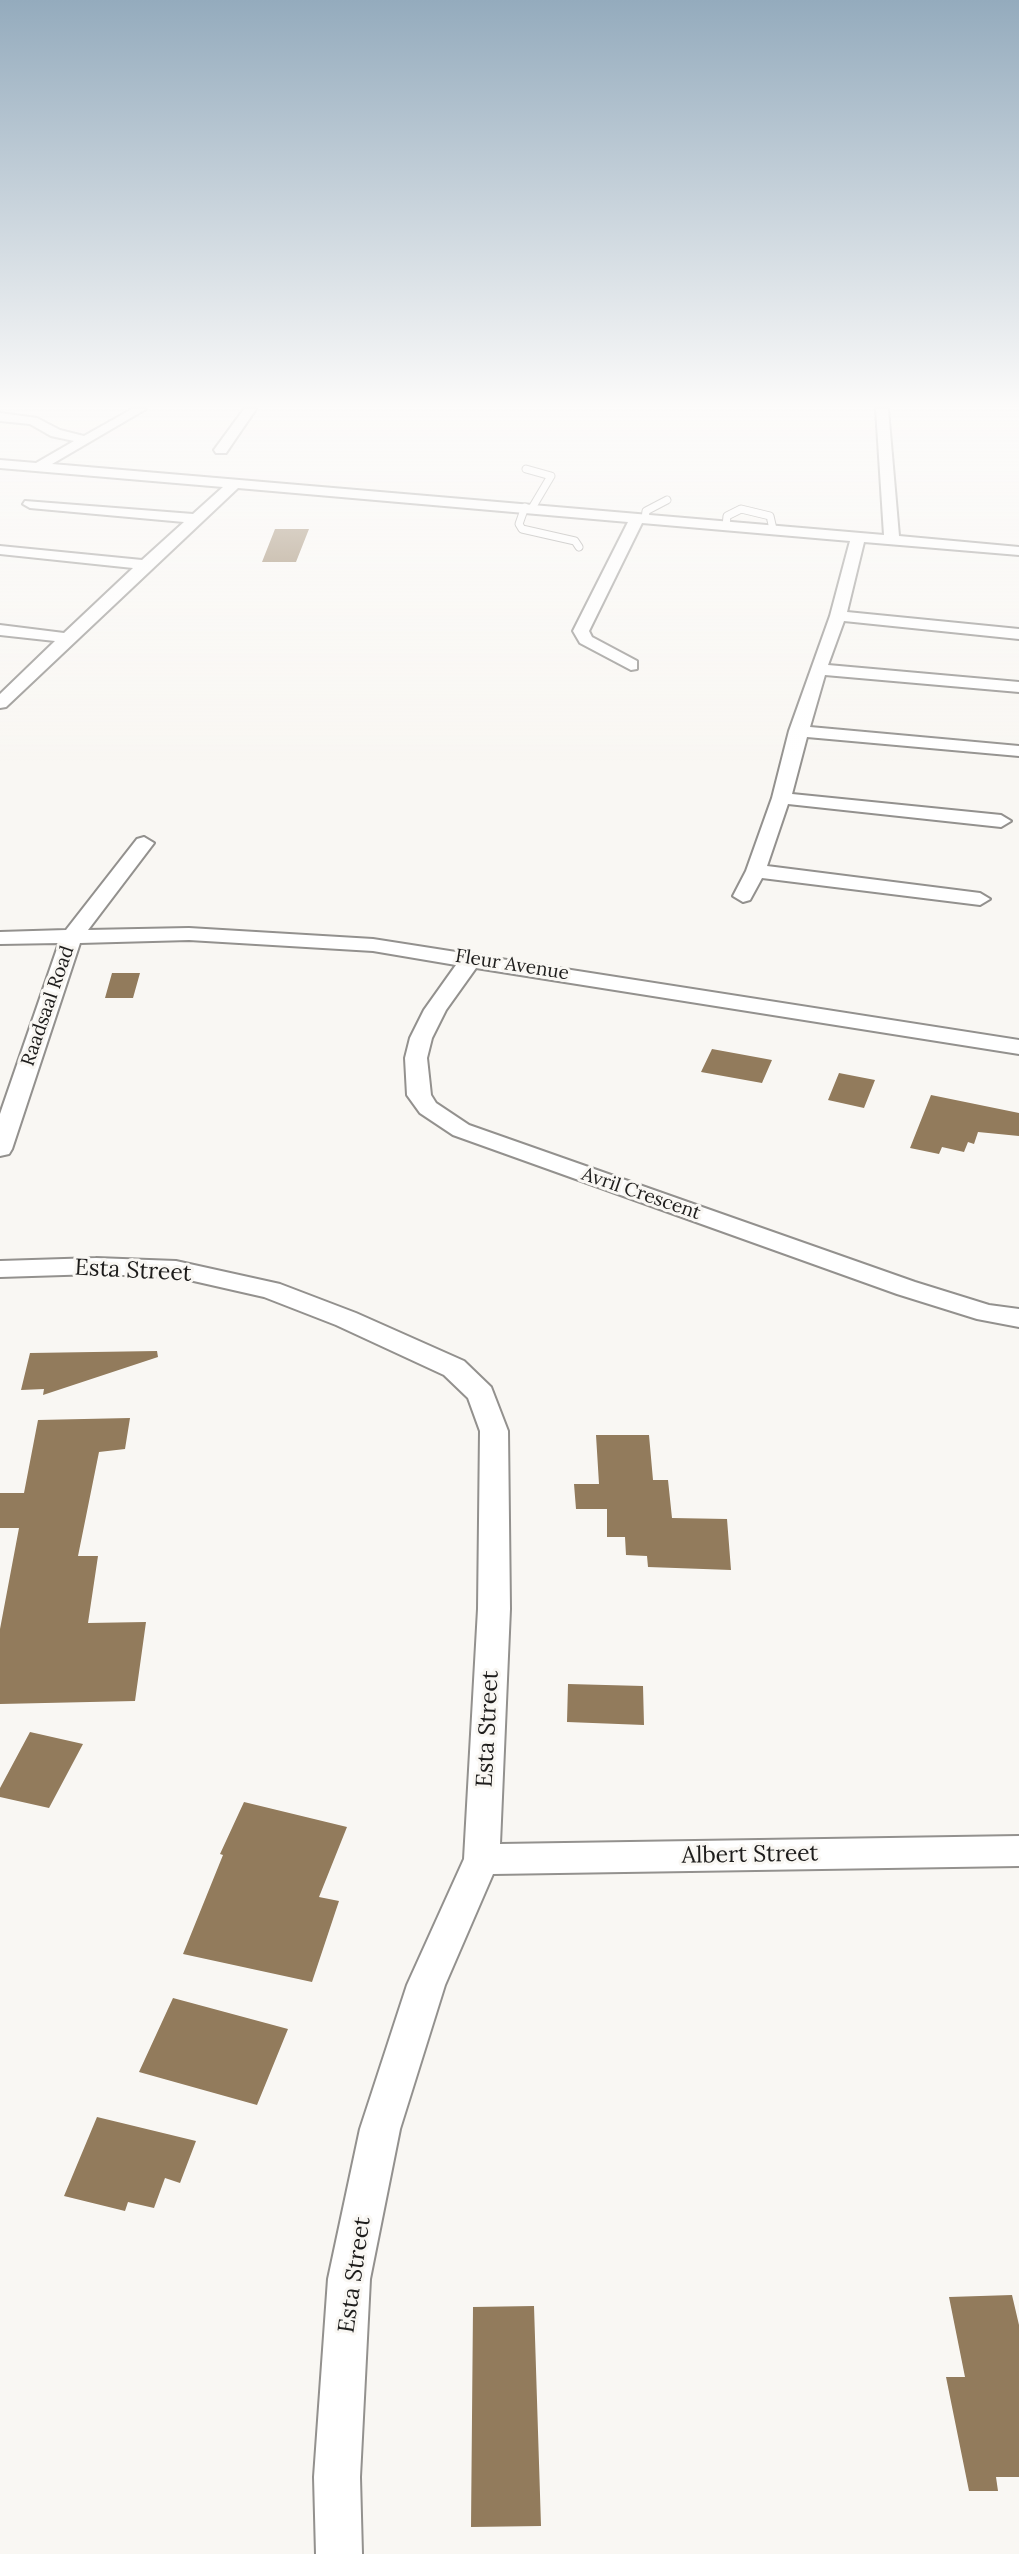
<!DOCTYPE html>
<html>
<head>
<meta charset="utf-8">
<style>
	body { margin:0 }
	canvas { display:block; background:#f9f7f3 }
</style>
</head>
<body>
<canvas width="1019" height="2554"></canvas>
<script>
const ctx = document.querySelector('canvas').getContext('2d');
ctx.lineJoin = 'round';
function fillPath(path, color) {
  ctx.fillStyle = color;
  ctx.fill(path, 'evenodd');
}
function toPath(rows) {
  const path = new Path2D();
  for (const r of rows) {
    path.moveTo(r[0], r[1]);
    for (let i = 2; i < r.length; i += 2) path.lineTo(r[i], r[i + 1]);
  }
  return path;
}
function strokePath(path, color, width, dash) {
  ctx.strokeStyle = color;
  ctx.lineWidth = width;
  ctx.lineCap = dash ? 'butt' : 'round';
  ctx.setLineDash(dash || []);
  ctx.stroke(path);
}
function drawText(font, color, halo, rows, align = 'center') {
  ctx.font = font + ' Lora,serif';
  ctx.lineWidth = 6;
  ctx.setLineDash([]);
  ctx.textBaseline = 'middle';
  ctx.strokeStyle = halo;
  ctx.fillStyle = color;
  for (const [text, x, y, turn = 0] of rows) {
    ctx.save();
    ctx.translate(x, y);
    ctx.rotate((+turn || 0) * Math.PI / 180);
    ctx.textAlign = isNaN(turn) ? turn : align;
    if (halo) ctx.strokeText(text, 0, 0);
    ctx.fillText(text, 0, 0);
    ctx.restore();
  }
}
fillPath(toPath([
	[275,529,309,529,296,562,262,562],
	[112,973,140,973,133,998,105,998],
	[712,1049,772,1060,762,1083,701,1072],
	[839,1073,875,1080,864,1108,828,1100],
	[931,1095,1019,1113,1019,1136,978,1132,974,1144,968,1142,964,1152,942,1147,939,1154,910,1148],
	[157,1351,158,1357,43,1395,44,1389,21,1390,30,1353],
	[130,1418,125,1449,99,1452,78,1556,98,1556,88,1623,146,1622,135,1701,0,1704,0,1629,19,1528,0,1528,0,1493,24,1493,38,1420],
	[596,1435,649,1435,653,1480,668,1480,672,1518,727,1519,731,1570,648,1567,647,1556,626,1555,625,1537,607,1537,607,1509,576,1509,574,1484,599,1484],
	[568,1684,643,1686,644,1725,567,1722],
	[30,1732,83,1744,49,1808,0,1797,0,1788],
	[244,1802,347,1827,319,1897,339,1901,312,1982,183,1954,223,1855,220,1854],
	[173,1998,288,2029,257,2105,139,2072],
	[97,2117,196,2141,180,2183,165,2178,154,2208,128,2202,125,2211,64,2196],
	[1012,2295,1019,2325,1019,2477,996,2477,998,2491,969,2491,946,2377,965,2377,949,2297],
	[534,2306,541,2526,471,2527,473,2307]
]), '#927b5c');
const service = toPath([
	[526,469,551,476,532,508],
	[525,507,519,524,522,529,575,541,579,547],
	[645,519,646,511,667,500],
	[726,526,727,516,741,509,770,516,773,529]
]);
const minor = toPath([
	[132,409,146,409,52,464,884,535,876,409,888,409,899,536,1019,547,1019,555,864,542,847,612,1019,629,1019,639,844,621,828,665,1019,682,1019,692,825,675,810,727,1019,746,1019,756,807,737,792,794,1001,815,1011,821,1001,827,788,804,767,866,980,893,990,899,980,905,762,878,750,900,743,902,733,896,746,871,772,798,789,731,830,616,850,541,642,523,589,631,592,637,637,661,637,669,631,670,580,643,573,631,628,522,238,488,6,707,0,708,0,694,55,641,0,635,0,625,64,633,133,568,0,554,0,546,142,560,184,522,30,508,23,504,25,501,193,514,223,487,0,468,0,460,36,463,74,441,51,436,30,424,0,421,0,413,37,418,60,430,84,436,132,409],
	[244,409,256,409,226,453,216,453,214,450,244,409],
	[144,837,154,843,88,930,189,928,373,939,1019,1040,1019,1054,476,968,446,1010,432,1038,427,1058,431,1095,436,1103,469,1125,915,1282,989,1305,1019,1309,1019,1327,977,1319,897,1294,453,1135,420,1113,407,1095,405,1058,410,1038,424,1010,456,965,373,951,189,940,80,943,12,1149,9,1154,0,1156,0,1114,59,943,0,944,0,932,66,930,137,839,144,837],
	[96,1258,176,1261,280,1284,356,1313,464,1361,491,1387,508,1431,510,1609,500,1844,1019,1836,1019,1866,493,1874,445,1985,400,2129,370,2279,360,2477,362,2554,316,2554,314,2477,328,2279,360,2129,407,1985,464,1859,478,1609,480,1431,468,1398,444,1375,336,1325,264,1297,176,1277,96,1274,0,1277,0,1261,96,1258]
]);
strokePath(service, '#93918e', 9);
strokePath(minor, '#93918e', 4);
strokePath(service, '#fff', 7);
fillPath(minor, '#fff');
const sky = ctx.createLinearGradient(0, 0, 0, 766);
sky.addColorStop(0, '#94abbd');
sky.addColorStop(0.53, '#fcfbfa');
sky.addColorStop(1, '#fcfbfa00');
ctx.fillStyle = sky;
ctx.fillRect(0, 0, 1019, 766);
drawText('19px', '#1e1d1c', '#f9f7f3', [
	["Fleur Avenue",512,965,9],
	["Raadsaal Road",48,1006,-71],
	["Avril Crescent",641,1194,19]
]);
drawText('23px', '#1e1d1c', '#f9f7f3', [
	["Esta Street",133,1271,3],
	["Esta Street",488,1729,-87],
	["Albert Street",750,1855,-1],
	["Esta Street",355,2275,-82]
]);
</script>
</body>
</html>
